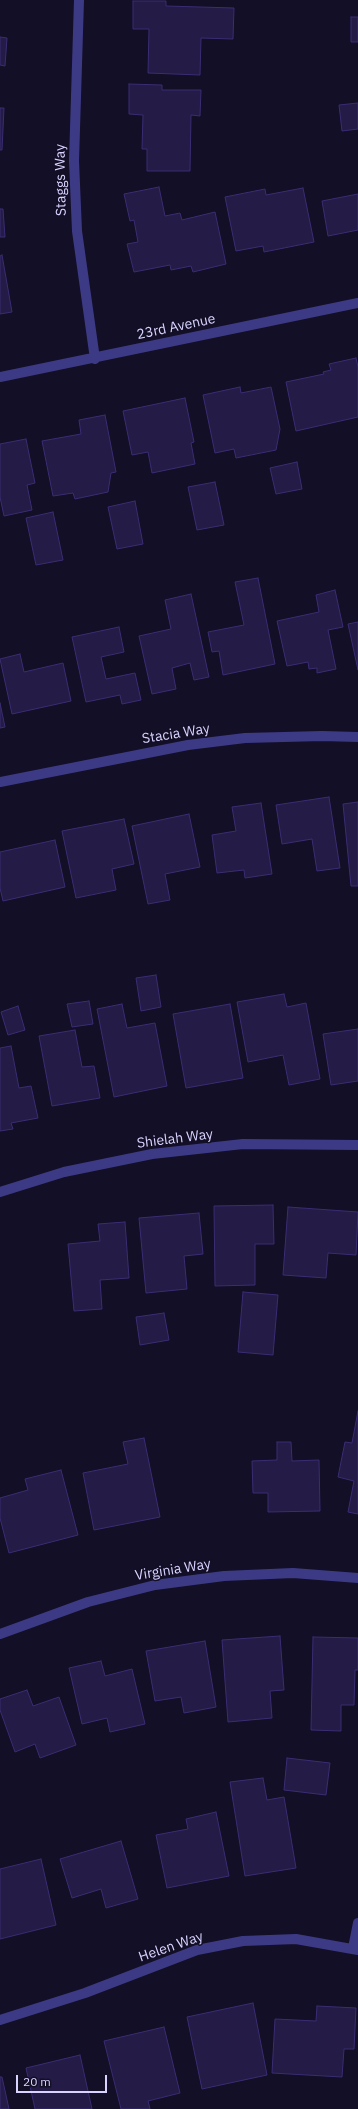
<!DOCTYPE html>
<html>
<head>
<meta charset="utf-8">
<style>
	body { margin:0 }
	#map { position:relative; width:358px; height:2109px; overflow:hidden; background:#130f26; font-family:"IBM Plex Sans",sans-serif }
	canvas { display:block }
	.scale { position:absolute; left:16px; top:2075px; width:91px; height:18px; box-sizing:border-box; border:2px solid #d9d4ff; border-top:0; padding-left:5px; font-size:12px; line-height:14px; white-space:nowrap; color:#d9d4ff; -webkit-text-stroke:3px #130f26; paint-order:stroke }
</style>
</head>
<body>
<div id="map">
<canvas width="358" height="2109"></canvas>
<div class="scale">20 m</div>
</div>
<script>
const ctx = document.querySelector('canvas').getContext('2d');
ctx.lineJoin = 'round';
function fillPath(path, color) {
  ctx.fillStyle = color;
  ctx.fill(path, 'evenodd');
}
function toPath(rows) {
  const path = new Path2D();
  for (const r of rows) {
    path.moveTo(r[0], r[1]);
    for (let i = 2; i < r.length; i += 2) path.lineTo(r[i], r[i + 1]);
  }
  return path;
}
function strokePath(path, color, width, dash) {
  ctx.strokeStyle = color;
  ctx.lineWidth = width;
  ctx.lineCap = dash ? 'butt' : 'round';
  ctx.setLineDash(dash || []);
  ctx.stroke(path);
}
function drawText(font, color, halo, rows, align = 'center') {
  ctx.font = font + ' "IBM Plex Sans",sans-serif';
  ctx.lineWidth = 3;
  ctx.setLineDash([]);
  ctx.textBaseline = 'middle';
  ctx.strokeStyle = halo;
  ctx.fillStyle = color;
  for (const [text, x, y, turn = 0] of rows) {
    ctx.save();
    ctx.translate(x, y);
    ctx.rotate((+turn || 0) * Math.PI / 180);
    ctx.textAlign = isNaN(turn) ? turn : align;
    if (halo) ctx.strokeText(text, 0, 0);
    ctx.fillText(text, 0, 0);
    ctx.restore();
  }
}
const building = toPath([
	[133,1,166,1,166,6,234,8,233,39,201,38,200,75,148,73,149,29,133,29,133,1],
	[351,17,358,17,358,42,351,42,351,17],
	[0,37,7,38,5,66,0,65,0,37],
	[129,84,162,85,162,90,201,90,200,116,191,115,190,171,147,171,147,149,142,149,143,115,129,114,129,84],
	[358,103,358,129,342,131,339,105,358,103],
	[0,108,4,108,2,150,0,150,0,108],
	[159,187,165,216,180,213,182,220,215,212,226,264,193,272,191,266,171,270,170,265,134,272,127,244,138,242,134,220,130,221,124,194,159,187],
	[303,188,314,242,264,252,263,246,236,251,225,197,265,189,266,195,303,188],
	[358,194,358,230,328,236,322,201,358,194],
	[0,209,3,209,5,237,0,237,0,209],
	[2,255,12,312,0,314,0,256,2,255],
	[356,358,358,367,358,417,296,431,286,382,324,374,323,372,331,370,329,364,356,358],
	[240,387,241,393,271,387,280,429,276,450,236,458,234,449,215,453,203,395,240,387],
	[185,398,194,442,191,443,195,464,152,473,148,452,132,455,123,411,185,398],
	[105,415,116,472,111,473,108,492,75,499,73,493,53,496,42,441,81,434,79,420,105,415],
	[26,439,35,483,27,485,32,510,4,516,0,497,0,444,26,439],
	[297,462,302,489,276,494,270,468,297,462],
	[215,482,224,525,197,530,188,487,215,482],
	[135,501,143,544,117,549,108,507,135,501],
	[53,512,63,560,36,565,26,518,53,512],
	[258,578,275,664,223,675,219,651,212,652,208,632,244,625,235,582,258,578],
	[335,590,343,627,328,630,336,669,317,673,317,668,309,669,308,662,287,666,277,621,319,612,316,595,335,590],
	[191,594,209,677,194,680,190,663,172,668,176,689,152,694,139,636,171,629,165,600,191,594],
	[358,622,358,670,348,624,358,622],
	[119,627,124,652,101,657,106,679,135,673,141,700,122,704,120,695,86,702,72,637,119,627],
	[20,654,24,672,63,663,71,701,12,714,0,659,20,654],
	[0,703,5,727,0,728,0,703],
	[329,797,340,868,317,871,312,839,282,844,276,805,329,797],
	[358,802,358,886,351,886,343,804,358,802],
	[261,803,272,874,245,878,244,870,217,873,212,835,236,831,232,807,261,803],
	[189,814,200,867,165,874,170,900,148,904,132,826,189,814],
	[124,819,134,864,112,869,116,890,76,898,62,831,124,819],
	[55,840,65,887,3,901,0,888,0,852,55,840],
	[156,975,161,1007,141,1011,136,978,156,975],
	[284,994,287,1007,306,1003,320,1079,289,1085,283,1055,248,1062,237,1002,284,994],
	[89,1001,93,1024,72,1027,67,1004,89,1001],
	[122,1004,127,1028,155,1023,167,1086,114,1097,97,1009,122,1004],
	[230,1004,243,1078,186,1088,173,1014,230,1004],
	[18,1006,25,1030,8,1035,1,1012,18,1006],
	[358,1029,358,1081,331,1085,323,1034,358,1029],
	[75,1030,82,1067,94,1066,100,1098,52,1106,39,1036,75,1030],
	[11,1046,19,1088,31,1086,38,1118,11,1123,13,1129,0,1131,0,1048,11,1046],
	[273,1205,274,1244,255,1244,255,1285,215,1286,214,1206,273,1205],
	[288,1207,358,1212,356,1255,328,1253,326,1278,283,1275,288,1207],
	[199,1213,203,1254,184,1256,187,1289,146,1293,139,1218,199,1213],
	[125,1222,129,1278,100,1280,102,1309,74,1311,68,1244,100,1241,98,1224,125,1222],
	[243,1292,278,1295,273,1355,238,1352,243,1292],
	[164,1313,169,1340,140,1345,136,1317,164,1313],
	[358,1411,358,1514,348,1512,354,1481,338,1477,345,1442,352,1443,358,1411],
	[144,1438,160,1517,94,1530,83,1473,128,1464,123,1442,144,1438],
	[277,1442,291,1442,292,1461,319,1460,320,1511,268,1512,268,1493,253,1493,252,1461,277,1460,277,1442],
	[61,1470,78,1535,9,1553,0,1518,0,1498,28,1490,25,1479,61,1470],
	[280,1636,284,1690,270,1691,272,1718,228,1722,222,1640,280,1636],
	[313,1637,358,1638,358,1670,355,1670,354,1705,341,1705,341,1731,311,1730,313,1637],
	[205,1641,216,1707,184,1713,181,1697,155,1701,146,1651,205,1641],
	[101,1661,105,1676,132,1669,145,1724,110,1732,107,1718,82,1724,69,1668,101,1661],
	[27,1690,33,1706,59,1697,76,1745,40,1758,35,1744,15,1752,0,1710,0,1699,27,1690],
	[287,1758,330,1763,326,1795,284,1790,287,1758],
	[263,1778,267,1800,284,1797,296,1868,245,1876,230,1782,263,1778],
	[216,1812,229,1876,167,1888,156,1835,188,1829,186,1819,216,1812],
	[121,1841,138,1899,106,1908,101,1889,72,1898,60,1859,121,1841],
	[41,1859,56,1925,0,1939,0,1869,41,1859],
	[253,2003,267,2075,202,2089,187,2017,253,2003],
	[317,2006,356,2008,354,2049,344,2049,342,2077,272,2073,275,2019,316,2021,317,2006],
	[164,2027,180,2093,148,2101,150,2109,121,2109,104,2041,164,2027],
	[80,2055,92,2109,35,2109,26,2068,80,2055],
	[0,2077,2,2077,9,2109,0,2109,0,2077]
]);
fillPath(building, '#241b47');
strokePath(building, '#3b2d73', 1);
strokePath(toPath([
	[79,0,74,161,77,231,95,359],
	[0,377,358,303],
	[0,782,188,745,245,738,322,736,358,737],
	[0,1192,64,1172,152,1154,243,1144,358,1145],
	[0,1634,88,1602,155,1585,224,1576,293,1573,358,1578],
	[353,1948,358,1923],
	[0,2020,85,1993,197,1950,243,1941,296,1939,358,1950]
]), '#3d3a85', 10);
drawText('14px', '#d9d4ff', '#130f26', [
	["Staggs Way",61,180,-91],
	["23rd Avenue",176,327,-12],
	["Stacia Way",176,734,-9],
	["Shielah Way",175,1139,-7],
	["Virginia Way",173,1570,-9],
	["Helen Way",171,1947,-19]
]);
</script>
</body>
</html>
